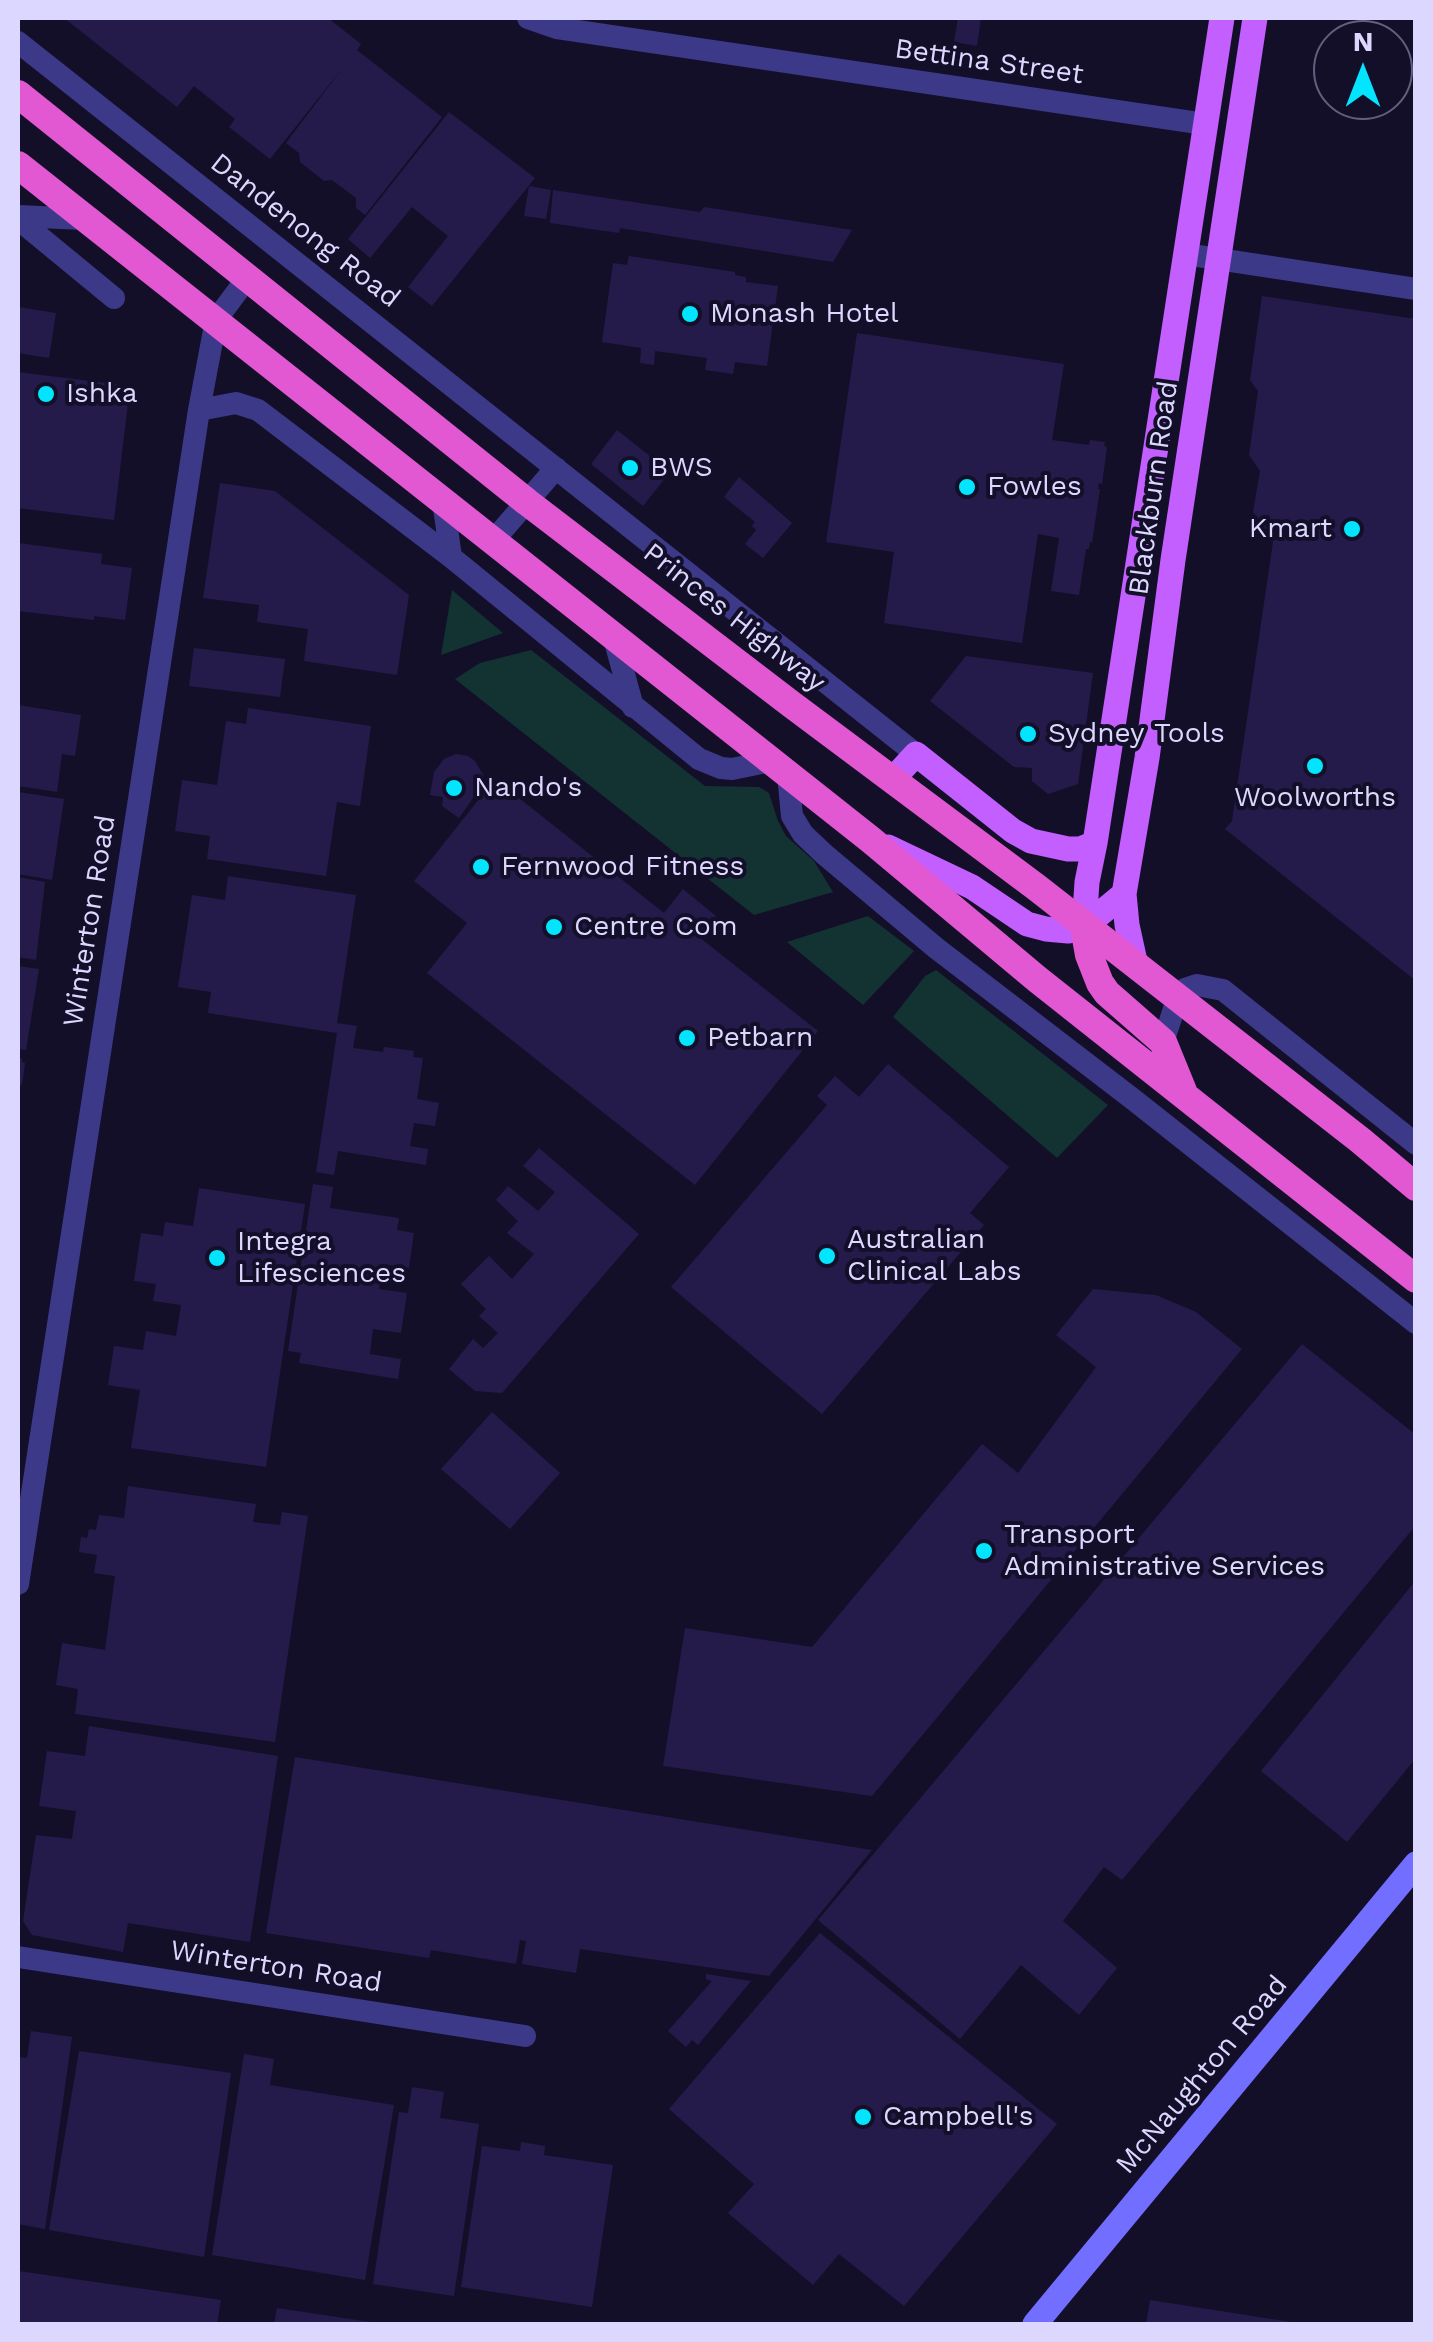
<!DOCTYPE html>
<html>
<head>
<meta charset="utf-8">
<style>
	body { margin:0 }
	#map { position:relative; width:1433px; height:2342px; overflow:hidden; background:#140f29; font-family:"Work Sans",sans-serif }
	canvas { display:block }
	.frame { position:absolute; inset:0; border:20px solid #dcd7ff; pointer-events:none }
	.north { position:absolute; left:1313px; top:20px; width:100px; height:100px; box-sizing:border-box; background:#140f29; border:2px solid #645f7f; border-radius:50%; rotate:0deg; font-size:28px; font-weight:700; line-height:40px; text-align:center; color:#dcd7ff }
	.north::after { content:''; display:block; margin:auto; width:35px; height:45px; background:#03e5ff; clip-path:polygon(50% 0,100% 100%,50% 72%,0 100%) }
</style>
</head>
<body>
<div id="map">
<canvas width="1433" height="2342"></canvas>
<div class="frame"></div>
<div class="north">N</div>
</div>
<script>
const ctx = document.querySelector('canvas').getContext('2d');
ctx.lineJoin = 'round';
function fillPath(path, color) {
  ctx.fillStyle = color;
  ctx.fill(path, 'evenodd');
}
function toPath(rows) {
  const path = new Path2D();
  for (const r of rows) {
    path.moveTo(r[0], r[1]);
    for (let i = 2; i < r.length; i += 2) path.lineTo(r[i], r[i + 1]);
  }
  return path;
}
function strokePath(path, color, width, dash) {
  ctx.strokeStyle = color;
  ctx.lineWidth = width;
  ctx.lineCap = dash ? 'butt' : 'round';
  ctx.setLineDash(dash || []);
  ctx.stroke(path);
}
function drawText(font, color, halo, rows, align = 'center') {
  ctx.font = font + ' "Work Sans",sans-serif';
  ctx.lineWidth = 8;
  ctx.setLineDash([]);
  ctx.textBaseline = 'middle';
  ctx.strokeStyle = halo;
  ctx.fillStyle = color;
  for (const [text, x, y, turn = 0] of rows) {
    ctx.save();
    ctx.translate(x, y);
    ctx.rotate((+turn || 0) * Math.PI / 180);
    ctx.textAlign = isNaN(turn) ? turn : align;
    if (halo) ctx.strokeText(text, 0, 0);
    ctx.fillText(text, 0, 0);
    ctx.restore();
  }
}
fillPath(toPath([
	[452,590,503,633,441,655],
	[531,650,705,786,759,787,769,793,778,821,786,836,814,861,833,892,754,915,455,679,480,663],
	[868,916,914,951,863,1005,787,942],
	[936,970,1108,1105,1057,1158,893,1017,925,976]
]), '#123332');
fillPath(toPath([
	[64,18,328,18,361,44,357,50,442,117,365,215,356,208,356,198,332,180,324,181,300,162,299,153,286,143,344,66,270,159,229,127,235,119,194,86,177,107],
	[958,18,981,18,977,46,954,42],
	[449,112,535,178,432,306,408,287,448,236,412,207,370,258,348,239],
	[529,186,551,190,546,219,524,216],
	[553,190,700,212,704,207,852,230,833,262,620,228,619,233,550,223],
	[629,256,735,272,735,275,746,277,746,282,778,286,767,366,735,362,733,374,705,370,707,358,655,351,654,365,640,363,641,348,602,342,613,263,627,265],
	[1262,296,1416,319,1416,981,1225,829,1232,821,1273,542,1253,512,1260,471,1249,455,1258,391,1250,380],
	[18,307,56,313,49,358,18,353],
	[857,333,1064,364,1052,440,1089,445,1090,440,1105,442,1104,446,1107,447,1102,484,1099,483,1098,489,1100,489,1092,543,1090,542,1089,549,1086,549,1079,595,1051,591,1059,538,1038,534,1022,643,884,623,894,552,826,542],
	[18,372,130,386,114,520,18,508],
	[617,430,670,472,643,506,591,464],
	[739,477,792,523,763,558,745,544,756,530,752,526,755,522,724,497],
	[220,483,275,491,409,595,397,675,304,661,308,629,257,622,259,605,203,598],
	[18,543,102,554,101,564,132,568,125,620,94,616,94,620,18,611],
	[194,648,285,659,280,697,189,686],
	[966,656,1093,673,1078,784,1048,794,1032,781,1032,768,1014,767,930,701],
	[18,705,81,715,75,756,62,754,57,792,18,786],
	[248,708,371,726,360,806,337,802,326,876,207,859,210,836,175,831,182,780,217,785,226,721,246,724],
	[456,754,468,756,475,761,484,776,483,784,459,818,442,806,443,797,430,795,434,772,444,759],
	[495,779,664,913,683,889,716,916,699,937,818,1031,695,1185,427,973,467,923,414,881],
	[18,792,64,799,52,880,18,874],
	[228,876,356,895,337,1023,357,1026,353,1048,383,1052,384,1047,414,1051,413,1057,423,1058,417,1099,439,1103,435,1126,414,1123,410,1146,428,1149,426,1165,338,1151,334,1175,316,1172,337,1033,208,1013,211,992,178,987,192,895,225,900],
	[18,877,45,882,36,960,18,957],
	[18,966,39,969,26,1050,18,1049],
	[18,1058,22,1059,22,1062,25,1063,22,1085,18,1084],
	[888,1064,1009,1167,970,1213,984,1225,822,1414,671,1287,827,1105,817,1096,835,1076,859,1097],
	[539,1148,639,1234,502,1393,475,1391,449,1369,473,1339,483,1348,498,1333,479,1316,486,1309,461,1284,489,1256,512,1279,534,1254,507,1233,518,1221,496,1200,508,1186,538,1211,555,1192,523,1166],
	[313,1184,333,1187,330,1208,399,1218,397,1230,414,1233,409,1268,383,1264,379,1289,407,1293,401,1333,373,1329,370,1354,401,1359,398,1379,299,1363,301,1353,288,1351],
	[199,1188,305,1204,266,1467,131,1448,140,1390,108,1385,114,1346,143,1350,146,1331,176,1336,181,1305,153,1301,156,1284,134,1281,141,1233,163,1236,165,1222,193,1226],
	[1093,1289,1156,1295,1196,1312,1242,1349,872,1796,663,1766,685,1628,812,1647,982,1444,1018,1473,1096,1367,1056,1335],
	[1302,1344,1416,1435,1416,1525,1122,1880,1104,1867,1063,1921,1117,1968,1079,2015,1021,1965,960,2039,818,1920],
	[492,1412,560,1473,510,1529,441,1469],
	[128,1486,256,1504,253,1522,280,1525,282,1512,308,1516,275,1742,75,1714,78,1689,56,1685,62,1643,105,1650,115,1576,94,1573,97,1555,79,1552,81,1537,87,1538,89,1529,96,1530,99,1515,124,1518],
	[1416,1580,1416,1758,1347,1842,1261,1771],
	[89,1726,278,1756,250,1942,128,1923,123,1952,32,1935,23,1921,36,1835,72,1839,76,1811,39,1806,47,1751,85,1756],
	[295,1757,872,1850,769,1976,580,1949,576,1973,522,1964,526,1941,520,1940,516,1964,431,1950,429,1958,266,1933],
	[820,1933,1057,2124,904,2306,839,2254,813,2285,728,2213,754,2184,669,2109],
	[706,1974,751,1981,698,2045,692,2040,686,2047,668,2031,712,1981,706,1979],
	[31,2031,72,2037,45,2229,18,2224,18,2057,27,2058],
	[79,2051,231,2073,204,2257,49,2230],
	[244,2054,274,2059,270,2085,394,2105,365,2280,212,2255],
	[412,2087,444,2092,440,2118,479,2124,454,2296,373,2284,399,2112,408,2113],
	[521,2142,545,2146,544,2155,613,2165,592,2307,461,2287,482,2146,520,2151],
	[18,2271,221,2300,217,2324,18,2324],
	[1150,2300,1291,2322,1291,2324,1146,2324],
	[277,2308,370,2322,370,2324,274,2324]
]), '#251b4a');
strokePath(toPath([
	[528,18,557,28,1205,124],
	[18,42,916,754],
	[18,216,84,219],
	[18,219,114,298],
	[1185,254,1416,289],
	[199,410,236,403,258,410,451,557,699,759,721,768,732,769,771,761],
	[443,501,451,557],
	[493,541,556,468],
	[614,638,633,707],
	[788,775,792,816,803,834,824,854,936,948,1134,1100,1416,1323],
	[1163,1042,1178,997,1185,989,1197,985,1223,990,1416,1144],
	[18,1584,199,410,216,320,248,277],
	[18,1957,525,2036]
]), '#3d3989', 22);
strokePath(toPath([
	[1035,2324,1416,1864]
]), '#726eff', 25);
strokePath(toPath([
	[893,779,916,754,1013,831,1031,841,1068,849,1080,849,1095,843],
	[888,847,972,887,1027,924,1046,929,1068,931,1084,927,1124,894],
	[1084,927,1087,882,1095,843,1222,18],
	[1136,966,1127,925,1124,894,1147,758,1173,560,1255,18]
]), '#c35eff', 25);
strokePath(toPath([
	[18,94,527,502,791,704,1036,887,1360,1140,1416,1187],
	[18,165,871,840,1037,979,1416,1279],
	[1084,927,1089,955,1100,983,1107,993,1163,1042,1183,1091]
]), '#e158d2', 28);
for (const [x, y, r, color] of [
	[690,314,10,"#03e5ff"],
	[46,394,10,"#03e5ff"],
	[630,468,10,"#03e5ff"],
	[967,487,10,"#03e5ff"],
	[1352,529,10,"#03e5ff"],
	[1028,734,10,"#03e5ff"],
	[1315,766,10,"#03e5ff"],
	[454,788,10,"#03e5ff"],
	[481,867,10,"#03e5ff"],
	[554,927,10,"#03e5ff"],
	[687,1038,10,"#03e5ff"],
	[827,1256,10,"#03e5ff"],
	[217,1258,10,"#03e5ff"],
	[984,1551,10,"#03e5ff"],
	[863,2117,10,"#03e5ff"]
]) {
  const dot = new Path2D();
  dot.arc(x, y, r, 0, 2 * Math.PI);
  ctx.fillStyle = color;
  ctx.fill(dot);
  strokePath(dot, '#140f29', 4);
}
drawText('28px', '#dcd7ff', '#140f29', [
	["Bettina Street",989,62,8],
	["Dandenong Road",305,231,38],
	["Blackburn Road",1154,488,-82],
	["Princes Highway",734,618,38],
	["Winterton Road",90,921,-81],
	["Winterton Road",276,1967,9],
	["McNaughton Road",1202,2075,-50]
]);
drawText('28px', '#dcd7ff', '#140f29', [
	["Monash Hotel",710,314],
	["Ishka",66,394],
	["BWS",650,468],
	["Fowles",987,487],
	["Kmart",1332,529,"right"],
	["Sydney Tools",1048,734],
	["Nando's",474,788],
	["Woolworths",1315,798,"center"],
	["Fernwood Fitness",501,867],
	["Centre Com",574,927],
	["Petbarn",707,1038],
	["Australian",847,1240],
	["Clinical Labs",847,1272],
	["Integra",237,1242],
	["Lifesciences",237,1274],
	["Transport",1004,1535],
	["Administrative Services",1004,1567],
	["Campbell's",883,2117]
], 'left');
</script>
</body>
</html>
